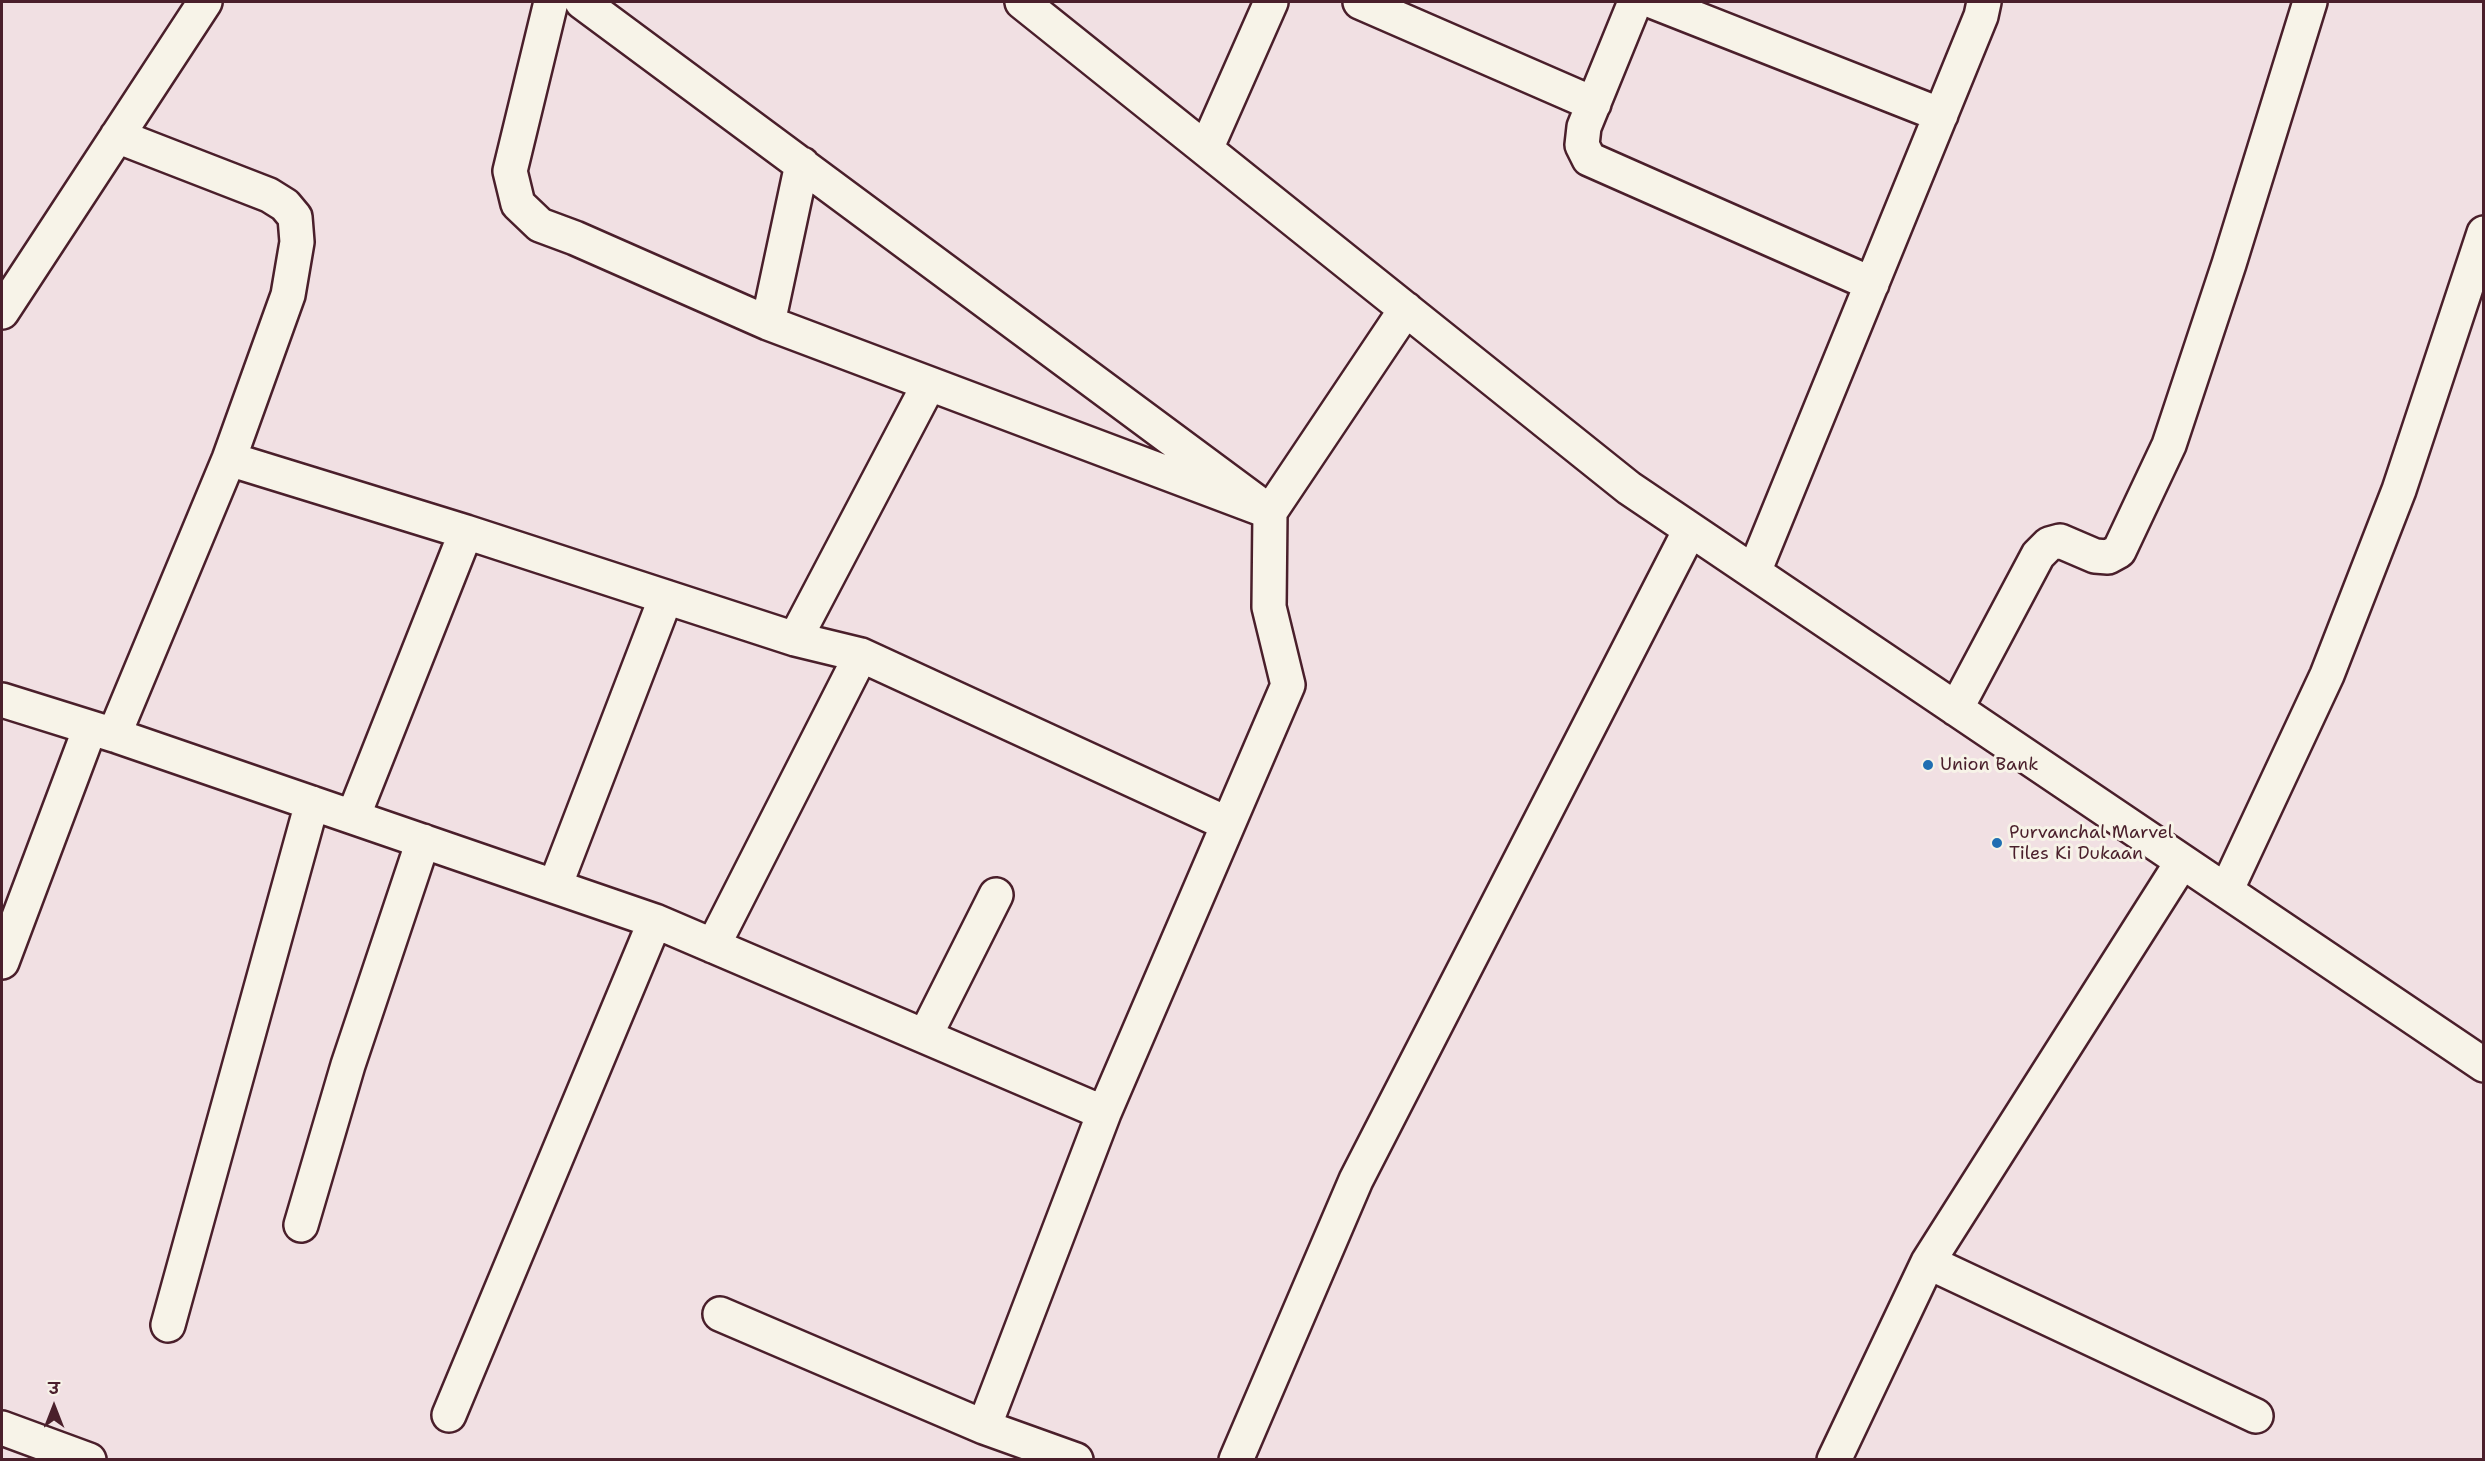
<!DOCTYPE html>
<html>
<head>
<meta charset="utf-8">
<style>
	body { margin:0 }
	#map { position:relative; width:2485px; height:1461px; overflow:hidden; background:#f1e0e3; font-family:"Shantell Sans","Playpen Sans Deva",sans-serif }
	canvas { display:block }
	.frame { position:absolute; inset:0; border:3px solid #4a1f2b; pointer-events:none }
	.north { position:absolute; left:24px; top:1377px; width:60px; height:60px; -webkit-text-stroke:4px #f7f3e8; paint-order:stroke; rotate:0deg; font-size:16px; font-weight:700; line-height:24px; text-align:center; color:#4a1f2b }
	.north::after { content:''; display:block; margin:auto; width:21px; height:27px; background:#4a1f2b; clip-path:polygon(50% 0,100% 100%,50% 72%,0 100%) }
</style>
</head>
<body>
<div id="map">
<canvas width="2485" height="1461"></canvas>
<div class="frame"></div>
<div class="north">उ</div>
</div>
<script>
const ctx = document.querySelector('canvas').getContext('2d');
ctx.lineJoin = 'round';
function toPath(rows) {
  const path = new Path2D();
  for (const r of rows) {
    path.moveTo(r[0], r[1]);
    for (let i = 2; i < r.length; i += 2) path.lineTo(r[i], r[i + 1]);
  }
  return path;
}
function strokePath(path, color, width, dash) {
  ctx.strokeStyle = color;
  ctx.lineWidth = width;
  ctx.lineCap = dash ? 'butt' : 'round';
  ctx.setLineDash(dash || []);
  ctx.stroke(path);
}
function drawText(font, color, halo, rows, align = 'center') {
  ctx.font = font + ' "Shantell Sans",sans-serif';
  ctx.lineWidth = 6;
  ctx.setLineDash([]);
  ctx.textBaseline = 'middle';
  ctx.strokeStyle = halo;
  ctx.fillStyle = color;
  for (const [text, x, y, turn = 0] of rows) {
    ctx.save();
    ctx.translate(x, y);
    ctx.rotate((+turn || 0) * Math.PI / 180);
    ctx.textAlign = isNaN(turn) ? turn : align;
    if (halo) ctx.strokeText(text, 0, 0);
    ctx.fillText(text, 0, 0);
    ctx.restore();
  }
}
const minor = toPath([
	[551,2,510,171,518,204,540,225,575,238,768,323,1270,512,1406,309],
	[582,2,1270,512,1269,607,1288,685,1104,1113,984,1427,1076,1460],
	[1022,2,1629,488,2484,1065],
	[1360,2,1594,104],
	[1635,2,1584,127,1582,145,1589,159,1872,284],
	[1654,2,1941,115],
	[1206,149,1271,2],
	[2,312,205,2],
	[768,323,802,164],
	[229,459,466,532,353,817],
	[466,532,795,639,861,655,1228,824],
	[1754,572,1981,16,1984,2],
	[795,639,929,384],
	[2,700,114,735,655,921,1104,1113],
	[1956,709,2038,555,2049,544,2060,541,2095,556,2108,557,2119,551,2169,445,2229,264,2310,2],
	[114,735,229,459,288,295,297,242,295,217,285,205,269,195,117,136],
	[555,886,666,597],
	[2226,891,2327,675,2399,490,2484,233],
	[713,946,861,655],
	[2,962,90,728],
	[925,1036,996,895],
	[301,1225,348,1065,423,841],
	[1928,1262,2256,1416],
	[720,1314,984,1427],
	[168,1325,312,803],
	[449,1415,655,921],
	[2,1428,89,1460],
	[1236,1460,1356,1180,1690,530],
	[1834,1460,1928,1262,2182,862]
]);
strokePath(minor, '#4a1f2b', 38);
strokePath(minor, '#f7f3e8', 33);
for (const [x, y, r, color] of [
	[1928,765,6,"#1f6fb2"],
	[1997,843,6,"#1f6fb2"]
]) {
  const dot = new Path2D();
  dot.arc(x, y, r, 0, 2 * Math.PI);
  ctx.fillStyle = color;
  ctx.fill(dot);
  strokePath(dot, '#f7f3e8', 2);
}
drawText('18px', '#4a1f2b', '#f7f3e8', [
	["Union Bank",1940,765],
	["Purvanchal Marvel",2009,833],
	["Tiles Ki Dukaan",2009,854]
], 'left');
</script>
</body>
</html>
